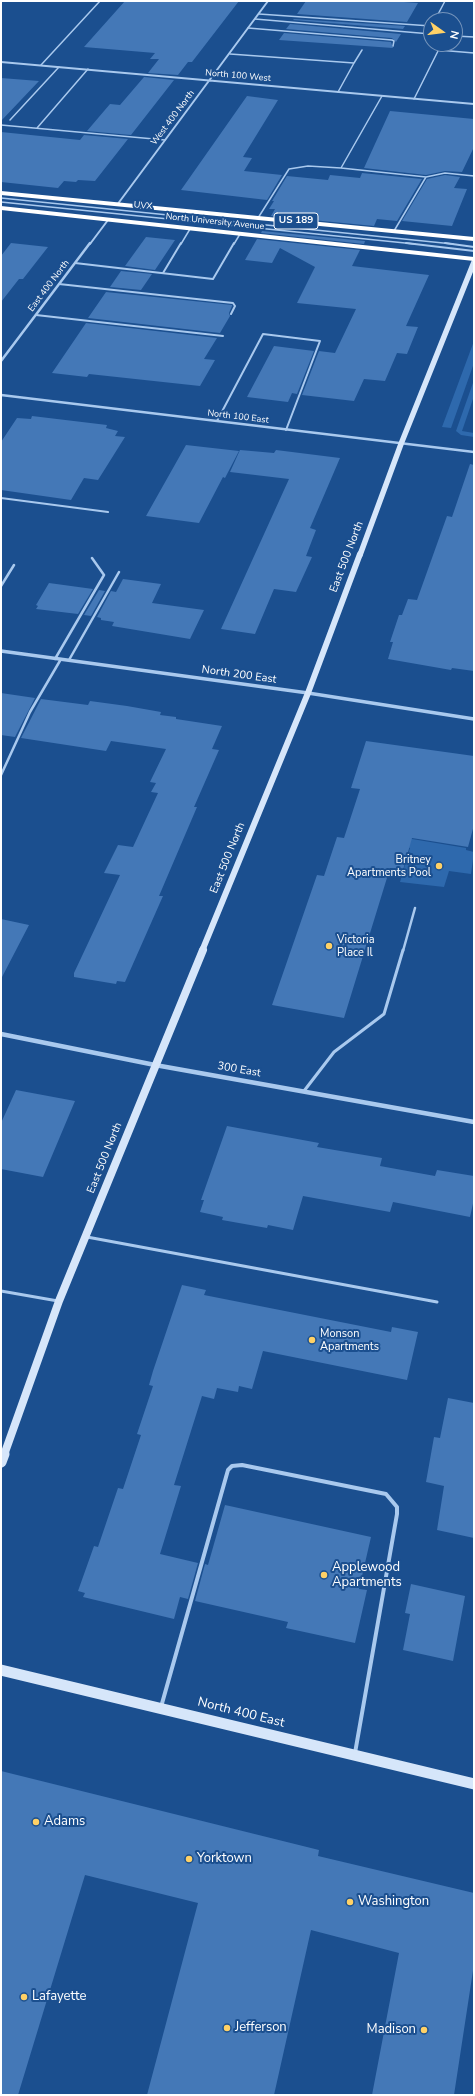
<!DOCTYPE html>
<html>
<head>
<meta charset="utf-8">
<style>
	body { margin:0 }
	#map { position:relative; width:475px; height:2096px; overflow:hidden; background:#1b4f8f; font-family:"Nunito Sans",sans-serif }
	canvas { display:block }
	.frame { position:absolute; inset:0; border:2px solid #fff; pointer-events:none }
	.north { position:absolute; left:423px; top:12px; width:40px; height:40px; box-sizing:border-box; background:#1b4f8f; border:1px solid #7695bc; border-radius:50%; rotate:104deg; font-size:11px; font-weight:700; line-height:16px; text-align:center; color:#fff }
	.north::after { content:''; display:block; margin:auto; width:14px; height:18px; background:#ffd166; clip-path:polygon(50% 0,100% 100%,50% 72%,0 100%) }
</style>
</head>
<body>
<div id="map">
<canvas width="475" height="2096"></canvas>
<div class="frame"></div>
<div class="north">N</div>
</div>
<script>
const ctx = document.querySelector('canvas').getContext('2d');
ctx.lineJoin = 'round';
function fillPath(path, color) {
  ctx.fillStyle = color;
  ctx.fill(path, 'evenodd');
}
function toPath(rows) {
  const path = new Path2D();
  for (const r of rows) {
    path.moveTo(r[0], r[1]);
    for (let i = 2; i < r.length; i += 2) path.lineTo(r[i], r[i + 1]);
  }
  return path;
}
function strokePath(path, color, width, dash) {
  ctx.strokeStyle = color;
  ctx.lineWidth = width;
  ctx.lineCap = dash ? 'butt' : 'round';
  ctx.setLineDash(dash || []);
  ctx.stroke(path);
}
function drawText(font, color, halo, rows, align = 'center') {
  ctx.font = font + ' "Nunito Sans",sans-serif';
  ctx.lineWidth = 4;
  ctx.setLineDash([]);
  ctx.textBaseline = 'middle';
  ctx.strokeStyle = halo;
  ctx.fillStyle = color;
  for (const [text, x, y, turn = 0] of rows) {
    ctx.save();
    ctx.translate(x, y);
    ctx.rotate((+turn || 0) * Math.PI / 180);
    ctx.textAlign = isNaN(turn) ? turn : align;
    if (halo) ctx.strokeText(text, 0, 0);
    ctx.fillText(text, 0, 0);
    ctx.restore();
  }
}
fillPath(toPath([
	[474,341,474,363,451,428,442,427],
	[474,380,474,396,462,431,474,433,474,437,461,435,456,431],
	[406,838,466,848,466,850,474,852,471,874,449,871,444,887,400,882,410,848,404,846]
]), '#2e69ad');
fillPath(toPath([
	[125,1,239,1,192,62,188,62,178,75,148,73,159,59,150,59,155,53,84,47],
	[306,1,390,1,418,3,407,22,297,14],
	[294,19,405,26,403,29,293,20],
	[290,24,401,34,396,42,392,38,286,29],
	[284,33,391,42,393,48,279,40],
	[144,77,174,80,131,135,87,131,110,104,120,105],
	[1,78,39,81,1,121],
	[247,96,278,100,243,157,252,158,244,171,282,175,267,200,181,190],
	[390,111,474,119,474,147,462,172,445,171,426,175,364,168],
	[1,132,80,140,84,135,128,139,95,181,78,180,76,182,64,181,58,188,1,182],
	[362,173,422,179,397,221,377,219,374,226,271,216,275,209,269,209,274,201,272,201,287,176,328,180,330,175,360,178],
	[445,175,460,177,454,188,467,189,452,226,402,221,427,179],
	[262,231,365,241,364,244,261,233],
	[146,237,175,240,155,270,125,266],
	[257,239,360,250,352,266,429,275,406,326,418,327,407,354,397,353,385,381,364,379,354,401,302,395,319,351,335,353,356,309,297,303,315,267,280,248,272,263,245,260],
	[11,243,48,247,23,279,19,279,1,302,1,256],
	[121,271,152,274,141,290,110,287],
	[106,292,232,305,232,306,229,313,230,316,220,333,88,318],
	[86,323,217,338,204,359,215,360,200,386,89,374,87,377,52,373],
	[274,346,314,351,297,394,292,393,288,402,247,397],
	[32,416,107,425,106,428,118,431,115,436,125,437,98,480,84,478,71,500,1,490,1,442,17,418,31,419],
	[186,445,239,451,225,478,223,477,199,523,146,516],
	[240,450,274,453,276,450,340,458,310,528,316,530,306,556,312,557,296,592,274,589,255,634,221,629,289,479,230,472],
	[470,464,474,465,474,671,452,668,451,670,388,659,393,642,390,642,399,615,402,615,408,599,417,600,447,516,452,517],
	[123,579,161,584,152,603,204,610,190,639,112,626,114,622,101,620,101,618,97,617,111,591,116,592],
	[49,583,93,589,78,614,36,609,38,606,36,605],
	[99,590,105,591,91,616,84,615],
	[1,693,35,698,15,737,1,735],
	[41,699,88,705,90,701,127,706,161,712,160,715,176,717,176,719,222,726,212,749,219,750,194,807,197,807,159,896,163,896,125,982,117,981,116,984,74,977,74,973,120,875,104,873,118,845,133,847,158,793,151,792,156,783,150,782,166,749,111,741,106,751,21,738],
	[366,741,474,756,474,825,468,847,412,838,403,870,390,868,344,1018,272,1005,317,875,324,876,337,837,344,838,360,789,351,788],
	[1,919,29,925,1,979],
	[16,1090,75,1101,43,1177,1,1169,1,1123],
	[227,1126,319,1143,317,1147,382,1158,380,1166,435,1176,437,1170,474,1176,474,1199,470,1217,393,1202,390,1212,303,1196,293,1230,268,1225,267,1228,222,1220,223,1217,200,1212,204,1200,201,1200],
	[182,1285,206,1290,204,1295,391,1332,392,1327,418,1332,407,1380,263,1351,252,1389,239,1386,238,1392,217,1388,214,1399,202,1396,174,1485,181,1486,160,1554,198,1563,188,1599,180,1597,174,1619,83,1597,85,1593,78,1591,94,1546,98,1547,118,1488,123,1489,141,1435,137,1434,153,1386,149,1385,153,1371],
	[448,1398,474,1403,474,1538,437,1530,444,1486,426,1482,434,1437,440,1438],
	[225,1505,371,1537,359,1589,367,1590,355,1643,286,1628,288,1622,195,1601,205,1564,208,1565],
	[411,1584,465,1596,453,1661,403,1650,410,1614,405,1613],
	[1,1771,319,1850,318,1856,474,1893,474,1964,454,2095,372,2095,399,1953,311,1930,274,2095,147,2095,198,1903,85,1875,18,2095,1,2095]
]), '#4478b7');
strokePath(toPath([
	[259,14,431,26],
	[255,19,431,34],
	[435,20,445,1],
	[248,28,392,40,394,41,393,46],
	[455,36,474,37],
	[438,50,474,53],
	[230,54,354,63,338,92],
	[354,63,362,50],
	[41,65,100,1],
	[414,99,441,45],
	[10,120,59,67],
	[1,125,165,140],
	[37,128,88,69],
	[341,168,426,177,445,173,474,176],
	[1,198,453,244],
	[1,202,415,244],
	[258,218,289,169,308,166,341,168,382,96],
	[394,231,426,177],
	[181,244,190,229],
	[234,244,240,234]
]), '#a9c9ee', 1.5);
strokePath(toPath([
	[406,243,474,251],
	[445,243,474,247],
	[75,263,213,279,234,243],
	[163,273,181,243],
	[59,284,233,303,235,306,231,314],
	[36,315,223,336],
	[217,421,263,334,320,341,286,430],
	[1,498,108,512]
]), '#a9c9ee', 2);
strokePath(toPath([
	[1,586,14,565],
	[55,659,104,575,92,558],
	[69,660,119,572],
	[1,775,30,712,61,659],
	[403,951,415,908]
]), '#a9c9ee', 2.5);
strokePath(toPath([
	[304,1091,334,1052,384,1014,403,950],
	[87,1237,437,1302],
	[1,1291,58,1301]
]), '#a9c9ee', 3);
strokePath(toPath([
	[161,1707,228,1470,232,1466,242,1465,386,1494,397,1507,397,1514,355,1753]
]), '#a9c9ee', 4);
strokePath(toPath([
	[1,62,474,104],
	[117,205,268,1],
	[90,244,108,220]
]), '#a9c9ee', 2);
strokePath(toPath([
	[1,361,90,243],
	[1,395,474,452]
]), '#a9c9ee', 2.5);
strokePath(toPath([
	[1,651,308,693,474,719]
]), '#a9c9ee', 3.5);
strokePath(toPath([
	[1,1034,155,1065,474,1122]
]), '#a9c9ee', 4.5);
strokePath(toPath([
	[360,555,401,444,474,262]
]), '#d6e6fa', 5.5);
strokePath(toPath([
	[202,951,308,693,360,554]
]), '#d6e6fa', 6);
strokePath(toPath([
	[4,1455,59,1301,203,950]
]), '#d6e6fa', 8);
strokePath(toPath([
	[1,1462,4,1454],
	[1,1670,474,1784]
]), '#d6e6fa', 11);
fillPath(toPath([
	[1,191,474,237,474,241,1,195,1,191],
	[1,206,474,257,474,261,1,210,1,206]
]), '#fff');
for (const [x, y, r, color] of [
	[439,866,4,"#ffd166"],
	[329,946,4,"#ffd166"],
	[312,1340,4,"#ffd166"],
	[324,1575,4,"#ffd166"],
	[36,1822,4,"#ffd166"],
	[189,1859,4,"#ffd166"],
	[350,1902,4,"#ffd166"],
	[24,1997,4,"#ffd166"],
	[227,2028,4,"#ffd166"],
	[424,2030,4,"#ffd166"]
]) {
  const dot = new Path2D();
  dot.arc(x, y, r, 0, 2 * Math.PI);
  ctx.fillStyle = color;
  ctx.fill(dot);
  strokePath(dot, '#1b4f8f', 1.5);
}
drawText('9px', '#fff', '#1b4f8f', [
	["North 100 West",238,76,5],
	["West 400 North",173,118,-53],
	["UVX",143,206,5],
	["North University Avenue",215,222,6],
	["East 400 North",49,286,-53],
	["North 100 East",238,417,7]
]);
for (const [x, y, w] of [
	[296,221,44]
]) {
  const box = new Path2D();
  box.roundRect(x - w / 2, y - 8, w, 16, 3);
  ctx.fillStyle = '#1b4f8f';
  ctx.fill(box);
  strokePath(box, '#fff', 1);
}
drawText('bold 10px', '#fff', null, [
	["US 189",296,221]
]);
drawText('11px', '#fff', '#1b4f8f', [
	["East 500 North",347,557,-69],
	["North 200 East",239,675,8],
	["East 500 North",228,858,-68],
	["300 East",239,1070,10],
	["East 500 North",105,1158,-68]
]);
drawText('11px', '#fff', '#1b4f8f', [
	["Britney",431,860,"right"],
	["Apartments Pool",431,873,"right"],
	["Victoria",337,940],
	["Place Il",337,953],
	["Monson",320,1334],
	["Apartments",320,1347]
], 'left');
drawText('13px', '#fff', '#1b4f8f', [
	["Applewood",332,1568],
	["Apartments",332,1583],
	["Adams",44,1822],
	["Yorktown",197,1859],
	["Washington",358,1902],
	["Lafayette",32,1997],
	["Jefferson",235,2028],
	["Madison",416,2030,"right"]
], 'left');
drawText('13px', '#fff', '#1b4f8f', [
	["North 400 East",241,1713,14]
]);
</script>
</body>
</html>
